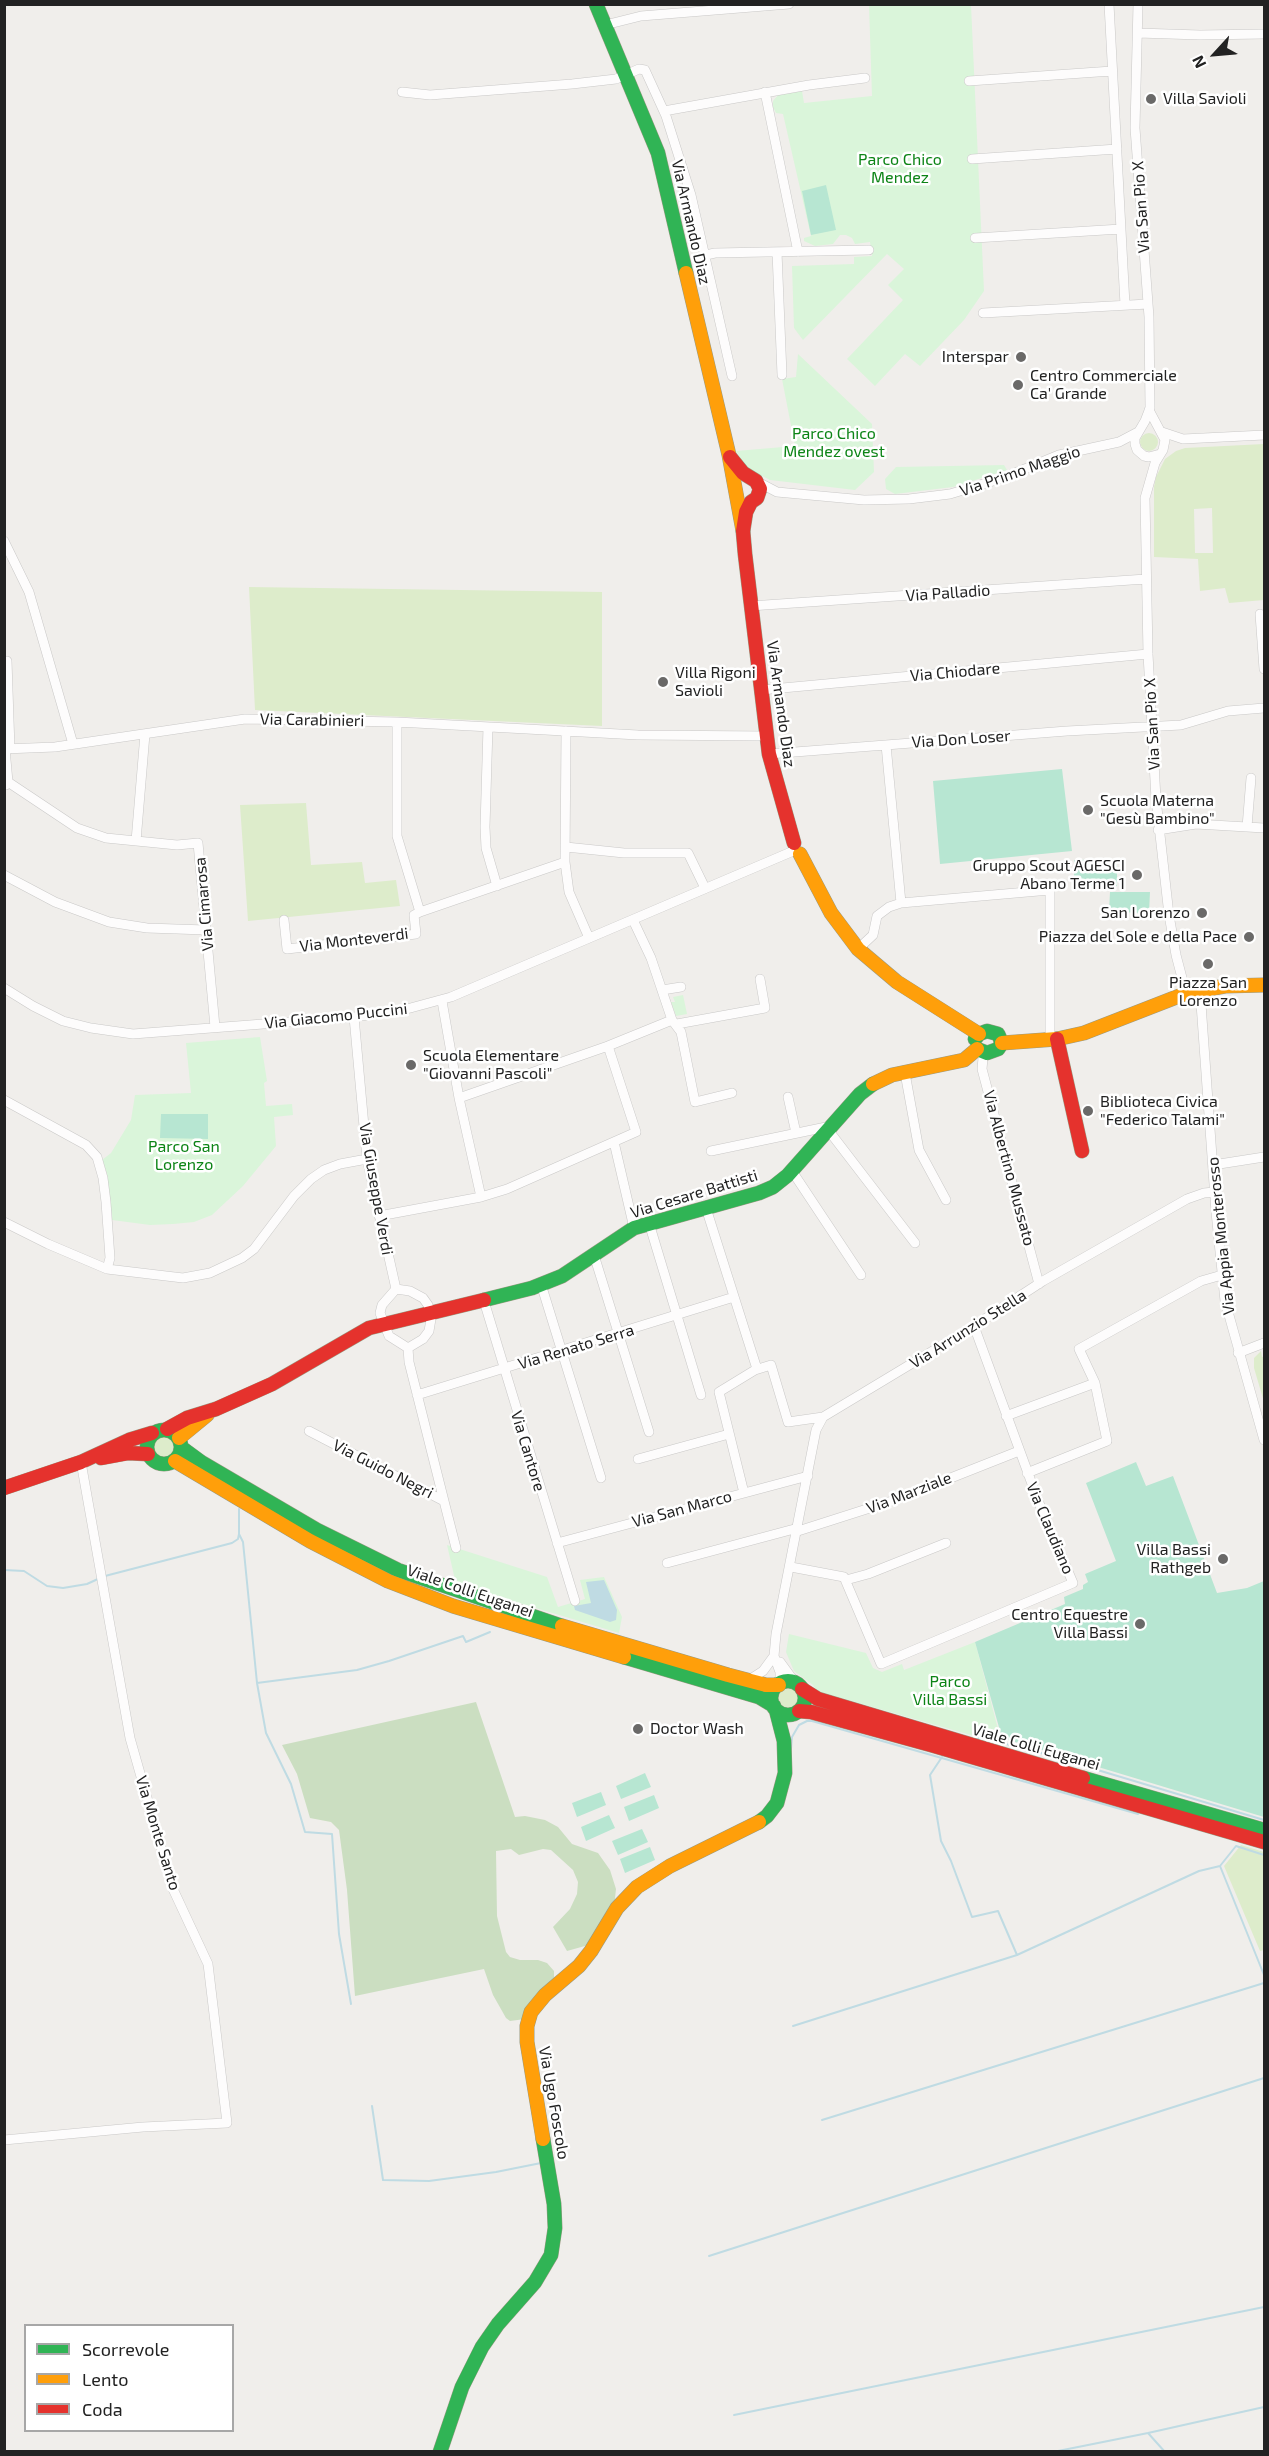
<!DOCTYPE html>
<html>
<head>
<meta charset="utf-8">
<style>
	body { margin:0 }
	#map { position:relative; width:1269px; height:2456px; overflow:hidden; background:#f0eeeb; font-family:"Exo 2",sans-serif }
	canvas { display:block }
	.frame { position:absolute; inset:0; border:6px solid #222; pointer-events:none }
	.legend { position:absolute; left:24px; top:2324px; width:210px; height:108px; box-sizing:border-box; background:#fff; border:2px solid #a7a7a7; margin:0; padding:8px 10px; list-style:none; font-size:18px; color:#222 }
	.legend li { display:flex; align-items:center; gap:12px; height:30px }
	.legend b { width:30px; border:2px solid #a7a7a7 }
	.north { position:absolute; left:1185px; top:24px; width:60px; height:60px; -webkit-text-stroke:4px #fff; paint-order:stroke; rotate:244deg; font-size:16px; font-weight:700; line-height:24px; text-align:center; color:#222 }
	.north::after { content:''; display:block; margin:auto; width:21px; height:27px; background:#222; clip-path:polygon(50% 0,100% 100%,50% 72%,0 100%) }
</style>
</head>
<body>
<div id="map">
<canvas width="1269" height="2456"></canvas>
<div class="frame"></div>
<ul class="legend">
<li><b style="height:8px;background:#30b455"></b>Scorrevole</li>
<li><b style="height:8px;background:#ff9f0a"></b>Lento</li>
<li><b style="height:8px;background:#e5322d"></b>Coda</li>
</ul>
<div class="north">N</div>
</div>
<script>
const ctx = document.querySelector('canvas').getContext('2d');
ctx.lineJoin = 'round';
function fillPath(path, color) {
  ctx.fillStyle = color;
  ctx.fill(path, 'evenodd');
}
function toPath(rows) {
  const path = new Path2D();
  for (const r of rows) {
    if (r.length === 3) {
      path.moveTo(r[0] + r[2], r[1]);
      path.arc(r[0], r[1], r[2], 0, 2 * Math.PI);
      continue;
    }
    path.moveTo(r[0], r[1]);
    for (let i = 2; i < r.length; i += 2) path.lineTo(r[i], r[i + 1]);
  }
  return path;
}
function strokePath(path, color, width, dash) {
  ctx.strokeStyle = color;
  ctx.lineWidth = width;
  ctx.lineCap = dash ? 'butt' : 'round';
  ctx.setLineDash(dash || []);
  ctx.stroke(path);
}
function drawText(font, color, halo, rows, align = 'center') {
  ctx.font = font + ' "Exo 2",sans-serif';
  ctx.lineWidth = 5;
  ctx.setLineDash([]);
  ctx.textBaseline = 'middle';
  ctx.strokeStyle = halo;
  ctx.fillStyle = color;
  for (const [text, x, y, turn = 0] of rows) {
    ctx.save();
    ctx.translate(x, y);
    ctx.rotate((+turn || 0) * Math.PI / 180);
    ctx.textAlign = isNaN(turn) ? turn : align;
    if (halo) ctx.strokeText(text, 0, 0);
    ctx.fillText(text, 0, 0);
    ctx.restore();
  }
}
fillPath(toPath([
	[1149,442,9],
	[1264,444,1264,600,1229,603,1225,588,1200,591,1198,559,1154,557,1154,487,1156,477,1165,459,1176,451,1185,448],
	[1212,508,1213,553,1195,553,1194,509],
	[249,587,602,592,602,726,255,710],
	[306,803,311,865,362,862,365,883,396,880,400,906,248,921,240,805],
	[1261,1351,1262,1357,1264,1356,1264,1402,1254,1368,1254,1358],
	[165,1447,13],
	[789,1699,11],
	[1241,1845,1264,1852,1264,1950,1260,1951,1224,1866]
]), '#ddeccb');
fillPath(toPath([
	[476,1702,515,1817,525,1816,545,1820,558,1827,572,1844,598,1853,610,1870,616,1889,614,1907,592,1944,567,1951,553,1927,570,1909,577,1894,578,1882,573,1870,551,1850,543,1849,519,1855,511,1849,496,1851,497,1916,506,1952,510,1957,520,1960,538,1960,547,1963,554,1971,554,1979,525,2019,510,2021,506,2018,493,1995,484,1969,355,1996,347,1890,339,1830,331,1822,310,1818,297,1774,282,1745]
]), '#cbdec1');
fillPath(toPath([
	[869,5,971,5,984,291,964,320,920,366,905,354,875,386,847,359,903,300,888,285,904,269,887,254,803,340,794,328,792,266,854,264,854,257,872,256,870,242,855,244,852,238,846,235,840,235,833,244,815,246,804,241,804,238,811,236,783,114,776,113,773,107,773,101,778,95,802,91,804,103,872,96],
	[798,354,872,424,874,472,855,490,770,480,747,468,736,451,795,446,782,379,796,377],
	[1004,465,1007,470,953,487,895,494,886,489,885,479,896,467],
	[683,995,687,1014,676,1016,671,1002,675,1002,673,997],
	[260,1037,267,1081,264,1083,266,1106,292,1104,293,1115,274,1117,276,1146,243,1186,212,1215,194,1222,173,1224,150,1225,112,1220,107,1174,102,1160,111,1153,131,1120,135,1095,191,1093,186,1043],
	[447,1545,547,1577,558,1607,585,1599,580,1580,604,1577,622,1617,619,1633,456,1584],
	[789,1634,866,1653,873,1668,882,1672,902,1664,904,1670,975,1642,1002,1744,817,1691,813,1685,794,1671,786,1652]
]), '#daf5da');
fillPath(toPath([
	[826,185,836,230,811,235,802,191],
	[1062,769,1072,851,940,864,933,781],
	[1117,859,1117,886,1074,886,1074,860],
	[1110,892,1150,892,1149,913,1109,912],
	[161,1114,208,1114,208,1139,160,1138],
	[1136,1462,1146,1486,1173,1476,1217,1593,1247,1588,1264,1581,1264,1817,1002,1738,975,1642,1065,1604,1064,1597,1083,1589,1083,1585,1088,1582,1085,1574,1116,1561,1086,1483],
	[645,1773,651,1787,621,1799,616,1786],
	[601,1792,606,1805,577,1817,572,1803],
	[654,1795,659,1808,629,1821,624,1807],
	[609,1815,615,1828,586,1841,581,1827],
	[642,1829,648,1842,618,1855,612,1841],
	[650,1847,655,1860,625,1873,620,1859]
]), '#b7e6d2');
fillPath(toPath([
	[604,1580,617,1610,616,1620,610,1622,575,1610,574,1606,591,1603,586,1582]
]), '#bfdbe3');
strokePath(toPath([
	[239,1534,243,1542,257,1683,266,1733,291,1784,305,1832,332,1834,339,1934,351,2004],
	[4,1570,24,1571,47,1586,63,1588,87,1584,100,1578],
	[105,1576,232,1543,238,1539,239,1534,239,1509],
	[521,1606,532,1610],
	[257,1683,357,1670,389,1661,463,1636,466,1642,490,1632],
	[967,1739,983,1738,1041,1753,1264,1820],
	[791,1749,792,1737,799,1725,807,1721,812,1721,1138,1814],
	[942,1757,930,1775,941,1841,951,1861,972,1917,998,1911,1017,1955],
	[1264,1855,1236,1846,1220,1866,1264,1975],
	[793,2026,1017,1955,1199,1871,1220,1866],
	[372,2106,383,2180,429,2181,496,2172,541,2163],
	[822,2120,1264,1983],
	[709,2256,1264,2078],
	[734,2415,1264,2307],
	[1053,2452,1148,2433],
	[1165,2452,1148,2433,1264,2407]
]), '#bfdbe3', 2);
const street = toPath([
	[1109,4,1125,305],
	[1138,4,1135,128,1149,317,1150,408,1145,421,1135,438,1135,444,1137,450,1144,456,1149,457,1160,454],
	[605,25,641,16,789,4],
	[1138,33,1200,35,1264,34],
	[969,81,1112,71],
	[402,92,430,95,572,84,616,79,639,69,645,70,666,116,691,195,732,376],
	[765,92,798,252],
	[664,111,809,85,865,78],
	[972,159,1117,149],
	[975,238,1121,229],
	[777,252,782,375],
	[706,255,715,253,869,250],
	[983,313,1148,304],
	[1149,410,1165,440,1163,450,1155,463,1145,498,1148,654,1156,799,1169,915,1176,955,1186,993],
	[1162,432,1183,439,1264,435],
	[756,481,777,492,864,500,909,499,950,494,1003,478,1059,455,1119,442,1138,432],
	[4,541,29,592,73,744],
	[750,606,1146,579],
	[1260,614,1264,669],
	[7,661,10,749],
	[761,690,1148,654],
	[397,722,397,836,420,912],
	[488,727,485,827,486,848,497,886],
	[566,731,565,862,569,892,589,938],
	[886,745,901,903],
	[4,749,55,747,245,719,397,722,638,735,767,736],
	[5,749,8,782,6,785],
	[769,754,1067,731,1181,725,1228,711,1264,708],
	[8,782,77,828,106,838,177,845,198,843,215,1027],
	[1247,827,1251,778],
	[1158,830,1196,824,1264,828],
	[136,841,145,734],
	[566,847,624,853,688,853,705,888],
	[4,875,55,902,109,922,147,928,206,930],
	[284,920,287,949,416,934,414,915,420,912,565,862],
	[633,920,651,958,672,1020,681,1032,695,1102,732,1093],
	[858,949,873,935,877,916,889,907,901,903,1050,890,1050,1040],
	[4,988,33,1006,63,1021,91,1028,133,1034,354,1017,403,1010,451,997,791,852],
	[662,990,681,987],
	[1200,990,1216,1212,1225,1301,1264,1440],
	[442,1001,459,1098,481,1197],
	[354,1017,367,1159,396,1289],
	[677,1024,765,1008,760,979],
	[987,1053,983,1058,982,1069,1039,1284],
	[905,1073,919,1150,946,1200],
	[788,1097,796,1133],
	[459,1098,608,1046,672,1020],
	[4,1100,86,1145,97,1157,103,1178,106,1202,110,1258,107,1269],
	[829,1131,915,1243],
	[614,1142,634,1228],
	[711,1151,831,1126],
	[1213,1165,1264,1157],
	[792,1171,861,1275],
	[706,1208,757,1369],
	[379,1216,481,1197,507,1189,636,1132,608,1046],
	[4,1222,48,1244,107,1269,183,1278,210,1273,242,1258,254,1249,294,1196,311,1179,324,1170,340,1164,367,1159],
	[649,1223,701,1395],
	[594,1255,649,1432],
	[541,1284,601,1478],
	[396,1289,410,1291,423,1298,428,1305,431,1319,429,1331,423,1339,408,1348,389,1336,380,1313,382,1305,396,1289],
	[484,1301,575,1601],
	[1238,1353,1264,1343],
	[417,1395,734,1297],
	[1006,1416,1095,1383],
	[309,1431,444,1501,409,1362,408,1348],
	[638,1459,729,1434],
	[1027,1473,1107,1441,1095,1383,1079,1349,1201,1281,1222,1275],
	[744,1493,719,1392,755,1370,771,1365,788,1422,823,1417],
	[444,1501,456,1548],
	[798,1531,895,1500,1019,1451],
	[557,1543,808,1476],
	[667,1563,798,1528],
	[791,1567,844,1577,881,1664,1073,1583,1039,1503,974,1326],
	[846,1580,868,1574,946,1543],
	[780,1662,796,1684],
	[749,1680,763,1671,774,1656],
	[780,1684,780,1672,774,1656,776,1634,816,1430,823,1417,974,1326,1043,1281,1187,1199,1204,1193,1214,1192],
	[4,2140,143,2127,227,2123,208,1964,173,1889,130,1738,81,1462]
]);
const fast = toPath([
	[596,4,658,153,686,273],
	[975,1039,979,1034,987,1031,998,1034,1002,1043],
	[977,1049,987,1053,998,1049,1002,1043],
	[484,1300,532,1288,562,1276,634,1228,759,1193,773,1187,788,1175,860,1094,873,1084],
	[164,1447,17],
	[182,1448,201,1462,317,1530,398,1570,562,1626],
	[624,1657,759,1697,774,1706],
	[788,1698,17],
	[1083,1778,1264,1830],
	[759,1822,767,1816,777,1803,785,1773,784,1741,776,1710],
	[440,2452,462,2387,482,2347,498,2324,535,2282,551,2255,555,2228,554,2204,543,2139]
]);
const slow = toPath([
	[686,273,729,455,743,531],
	[800,854,831,913,858,949,897,982,979,1034],
	[1002,1043,1057,1039,1084,1033,1187,993,1225,986,1264,985],
	[873,1084,892,1075,964,1060,977,1049],
	[179,1438,207,1415],
	[175,1461,310,1541,388,1581,453,1606,624,1657],
	[562,1626,728,1675,766,1685,779,1685],
	[543,2139,527,2042,527,2026,531,2012,545,1995,579,1966,591,1951,617,1908,637,1887,670,1866,759,1822]
]);
const jam = toPath([
	[730,457,743,473,756,481,760,489,757,498,751,502,746,512,743,531,745,554,769,754,794,843],
	[1057,1039,1082,1151],
	[167,1429,187,1418,216,1409,272,1384,369,1328,484,1300],
	[101,1458,128,1453,148,1454],
	[4,1488,81,1462,129,1440,152,1433],
	[802,1689,818,1699,1083,1778],
	[799,1711,811,1712,931,1745,1264,1842]
]);
strokePath(street, '#c9c8c7', 10);
strokePath(fast, '#999a82', 15);
strokePath(slow, '#999a82', 15);
strokePath(jam, '#999a82', 15);
strokePath(street, '#fdfcfc', 9);
strokePath(fast, '#30b455', 14);
strokePath(slow, '#ff9f0a', 14);
strokePath(jam, '#e5322d', 14);
for (const [x, y, r, color] of [
	[1151,99,6,"#6a6968"],
	[1021,357,6,"#6a6968"],
	[1018,385,6,"#6a6968"],
	[663,682,6,"#6a6968"],
	[1088,810,6,"#6a6968"],
	[1137,875,6,"#6a6968"],
	[1202,913,6,"#6a6968"],
	[1249,937,6,"#6a6968"],
	[1208,964,6,"#6a6968"],
	[411,1065,6,"#6a6968"],
	[1088,1111,6,"#6a6968"],
	[1223,1559,6,"#6a6968"],
	[1140,1624,6,"#6a6968"],
	[638,1729,6,"#6a6968"]
]) {
  const dot = new Path2D();
  dot.arc(x, y, r, 0, 2 * Math.PI);
  ctx.fillStyle = color;
  ctx.fill(dot);
  strokePath(dot, '#fff', 2);
}
drawText('16px', '#222', '#fff', [
	["Villa Savioli",1163,99],
	["Interspar",1009,357,"right"],
	["Centro Commerciale",1030,376],
	["Ca' Grande",1030,394],
	["Villa Rigoni",675,673],
	["Savioli",675,691],
	["Scuola Materna",1100,801],
	["\"Gesù Bambino\"",1100,819],
	["Gruppo Scout AGESCI",1125,866,"right"],
	["Abano Terme 1",1125,884,"right"],
	["San Lorenzo",1190,913,"right"],
	["Piazza del Sole e della Pace",1237,937,"right"],
	["Piazza San",1208,983,"center"],
	["Lorenzo",1208,1001,"center"],
	["Scuola Elementare",423,1056],
	["\"Giovanni Pascoli\"",423,1074],
	["Biblioteca Civica",1100,1102],
	["\"Federico Talami\"",1100,1120],
	["Villa Bassi",1211,1550,"right"],
	["Rathgeb",1211,1568,"right"],
	["Centro Equestre",1128,1615,"right"],
	["Villa Bassi",1128,1633,"right"],
	["Doctor Wash",650,1729]
], 'left');
drawText('16px', '#0c8416', '#fff', [
	["Parco Chico",900,160],
	["Mendez",900,178],
	["Parco Chico",834,434],
	["Mendez ovest",834,452],
	["Parco San",184,1147],
	["Lorenzo",184,1165],
	["Parco",950,1682],
	["Villa Bassi",950,1700]
]);
drawText('16px', '#222', '#fff', [
	["Via San Pio X",1141,207,-94],
	["Via Armando Diaz",691,222,77],
	["Via Primo Maggio",1020,471,-19],
	["Via Palladio",948,593,-4],
	["Via Chiodare",955,672,-5],
	["Via Armando Diaz",781,704,82],
	["Via Carabinieri",312,720,1],
	["Via San Pio X",1152,724,-93],
	["Via Don Loser",961,739,-4],
	["Via Cimarosa",204,904,-95],
	["Via Monteverdi",354,940,-7],
	["Via Giacomo Puccini",336,1016,-6],
	["Via Albertino Mussato",1009,1168,75],
	["Via Giuseppe Verdi",376,1189,80],
	["Via Cesare Battisti",694,1194,-17],
	["Via Appia Monterosso",1221,1236,-96],
	["Via Arrunzio Stella",968,1329,-32],
	["Via Renato Serra",576,1347,-17],
	["Via Cantore",528,1451,73],
	["Via Guido Negri",383,1469,27],
	["Via Marziale",909,1493,-21],
	["Via San Marco",682,1509,-15],
	["Via Claudiano",1050,1528,67],
	["Viale Colli Euganei",470,1591,19],
	["Viale Colli Euganei",1036,1747,16],
	["Via Monte Santo",158,1833,73],
	["Via Ugo Foscolo",554,2103,80]
]);
</script>
</body>
</html>
